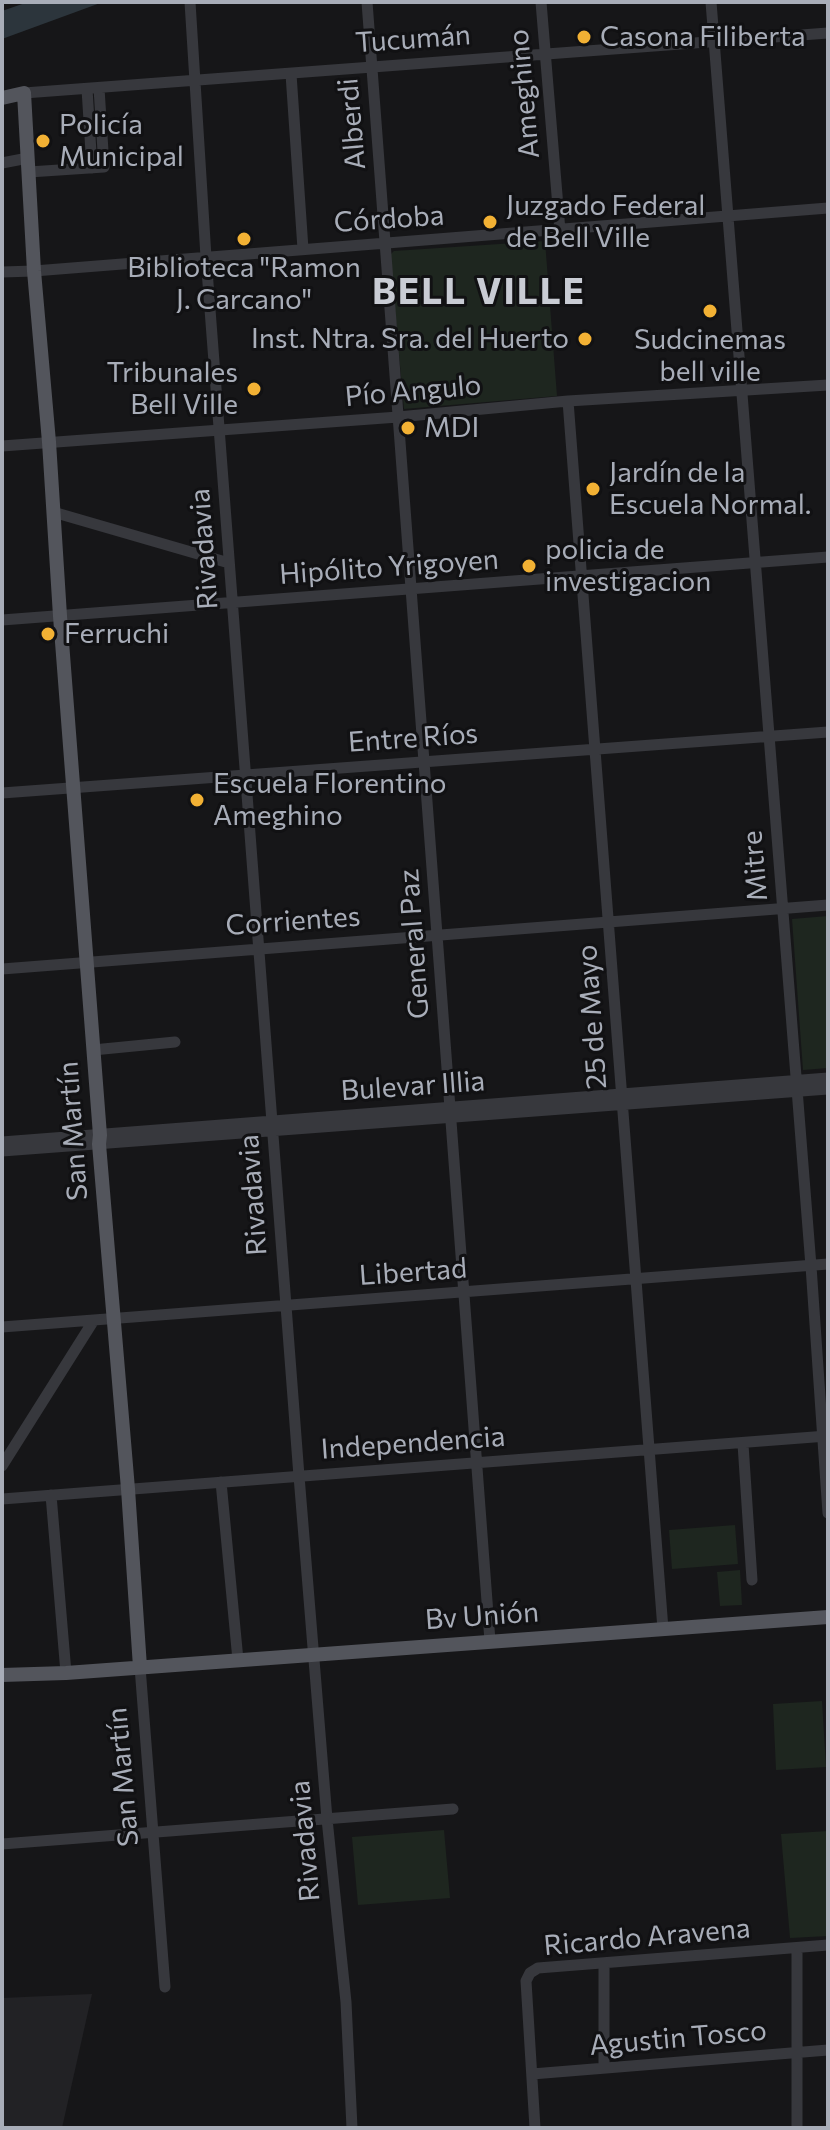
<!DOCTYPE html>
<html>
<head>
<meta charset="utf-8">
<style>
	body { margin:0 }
	#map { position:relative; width:830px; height:2130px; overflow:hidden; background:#161618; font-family:Commissioner,sans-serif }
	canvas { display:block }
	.frame { position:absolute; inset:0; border:4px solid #a8adb8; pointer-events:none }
</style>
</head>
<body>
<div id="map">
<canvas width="830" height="2130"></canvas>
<div class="frame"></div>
</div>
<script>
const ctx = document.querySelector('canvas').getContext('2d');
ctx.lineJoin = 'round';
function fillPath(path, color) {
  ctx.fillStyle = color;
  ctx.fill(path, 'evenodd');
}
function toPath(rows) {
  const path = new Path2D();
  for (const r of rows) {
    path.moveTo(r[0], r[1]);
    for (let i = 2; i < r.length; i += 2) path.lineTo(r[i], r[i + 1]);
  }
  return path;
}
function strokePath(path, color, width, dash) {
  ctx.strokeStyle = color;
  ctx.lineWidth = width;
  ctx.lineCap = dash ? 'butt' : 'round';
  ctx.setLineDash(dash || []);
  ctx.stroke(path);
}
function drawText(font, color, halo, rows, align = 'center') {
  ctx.font = font + ' Commissioner,sans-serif';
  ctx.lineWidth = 6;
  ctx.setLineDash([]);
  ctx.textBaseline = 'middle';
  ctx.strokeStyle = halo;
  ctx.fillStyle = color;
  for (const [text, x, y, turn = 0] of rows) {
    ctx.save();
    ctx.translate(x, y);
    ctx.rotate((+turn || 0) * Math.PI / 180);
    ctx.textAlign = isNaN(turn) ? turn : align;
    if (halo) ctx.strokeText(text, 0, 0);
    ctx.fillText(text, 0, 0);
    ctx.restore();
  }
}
fillPath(toPath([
	[92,1994,62,2128,2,2128,2,1998]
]), '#222225');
fillPath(toPath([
	[545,241,557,396,404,409,390,255,394,251],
	[828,916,828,1068,803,1070,792,919],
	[735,1525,738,1564,672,1569,669,1530],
	[740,1570,742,1605,720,1606,717,1572],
	[822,1701,826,1767,776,1770,773,1704],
	[444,1830,450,1898,358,1905,352,1837],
	[828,1831,828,1936,790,1938,781,1834]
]), '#1e261f');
fillPath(toPath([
	[28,2,103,2,2,39,2,11]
]), '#2c353c');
strokePath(toPath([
	[190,2,206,257,299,1476,327,1819,346,2002,352,2128],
	[367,2,490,1641],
	[541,2,560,231],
	[711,2,811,1266,828,1513],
	[291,74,303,249],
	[87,89,92,168],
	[24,93,828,33],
	[2,163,28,158],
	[29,172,104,167,99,88],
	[2,272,34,271,828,208],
	[568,401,663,1629],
	[2,446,398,417,568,401,828,385],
	[53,512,229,563],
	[2,620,828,557],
	[2,793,828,732],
	[2,969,828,905],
	[93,1050,175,1042],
	[2,1142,828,1078],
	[2,1151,828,1089],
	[2,1327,828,1264],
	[743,1444,752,1580],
	[2,1466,94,1320],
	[221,1482,238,1660],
	[51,1495,66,1673],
	[2,1499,827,1436],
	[140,1667,165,1987],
	[2,1844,453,1809],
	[604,1963,604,2068],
	[532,2074,828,2050],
	[535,2128,526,1981,530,1973,538,1968,828,1945],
	[797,2128,797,1948]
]), '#37383d', 11);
strokePath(toPath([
	[2,98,24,93,34,271,49,442,60,616,100,1135,99,1144,128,1489,140,1667],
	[2,1675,66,1673,828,1617]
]), '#53555c', 14);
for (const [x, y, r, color] of [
	[584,37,8,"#f2b134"],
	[43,141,8,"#f2b134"],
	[490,222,8,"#f2b134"],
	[244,239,8,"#f2b134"],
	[710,311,8,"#f2b134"],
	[585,339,8,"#f2b134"],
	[254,389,8,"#f2b134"],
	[408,428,8,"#f2b134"],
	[593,489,8,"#f2b134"],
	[529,566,8,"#f2b134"],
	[48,634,8,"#f2b134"],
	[197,800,8,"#f2b134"]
]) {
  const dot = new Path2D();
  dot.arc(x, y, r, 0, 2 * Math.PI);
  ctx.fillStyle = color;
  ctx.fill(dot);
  strokePath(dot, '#111113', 3);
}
drawText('28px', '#a8adb8', '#111113', [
	["Casona Filiberta",600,37],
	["Policía",59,125],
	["Municipal",59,157],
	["Juzgado Federal",506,206],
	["de Bell Ville",506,238],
	["Biblioteca \"Ramon",244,268,"center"],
	["J. Carcano\"",244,300,"center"],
	["Inst. Ntra. Sra. del Huerto",569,339,"right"],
	["Sudcinemas",710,340,"center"],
	["bell ville",710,372,"center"],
	["Tribunales",238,373,"right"],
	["Bell Ville",238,405,"right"],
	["MDI",424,428],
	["Jardín de la",609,473],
	["Escuela Normal.",609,505],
	["policia de",545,550],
	["investigacion",545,582],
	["Ferruchi",64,634],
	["Escuela Florentino",213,784],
	["Ameghino",213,816]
], 'left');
drawText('28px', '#a8adb8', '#111113', [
	["Tucumán",413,39,-4],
	["Ameghino",524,94,-95],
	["Alberdi",352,124,-95],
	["Córdoba",389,219,-4],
	["Pío Angulo",413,391,-5],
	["Rivadavia",204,549,-94],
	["Hipólito Yrigoyen",389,567,-4],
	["Entre Ríos",413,738,-4],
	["Mitre",755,866,-95],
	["Corrientes",293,921,-4],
	["General Paz",414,944,-94],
	["25 de Mayo",592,1017,-94],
	["Bulevar Illia",413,1086,-4],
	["San Martín",73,1131,-94],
	["Rivadavia",253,1195,-94],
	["Libertad",413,1272,-4],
	["Independencia",413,1443,-4],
	["Bv Unión",482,1616,-4],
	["San Martín",123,1777,-95],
	["Rivadavia",305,1841,-95],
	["Ricardo Aravena",647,1937,-5],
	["Agustin Tosco",678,2038,-5]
]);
ctx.letterSpacing = '2px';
drawText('bold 36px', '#c9ccd4', '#111113', [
	["BELL VILLE",479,292]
]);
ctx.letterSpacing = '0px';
</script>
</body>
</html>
